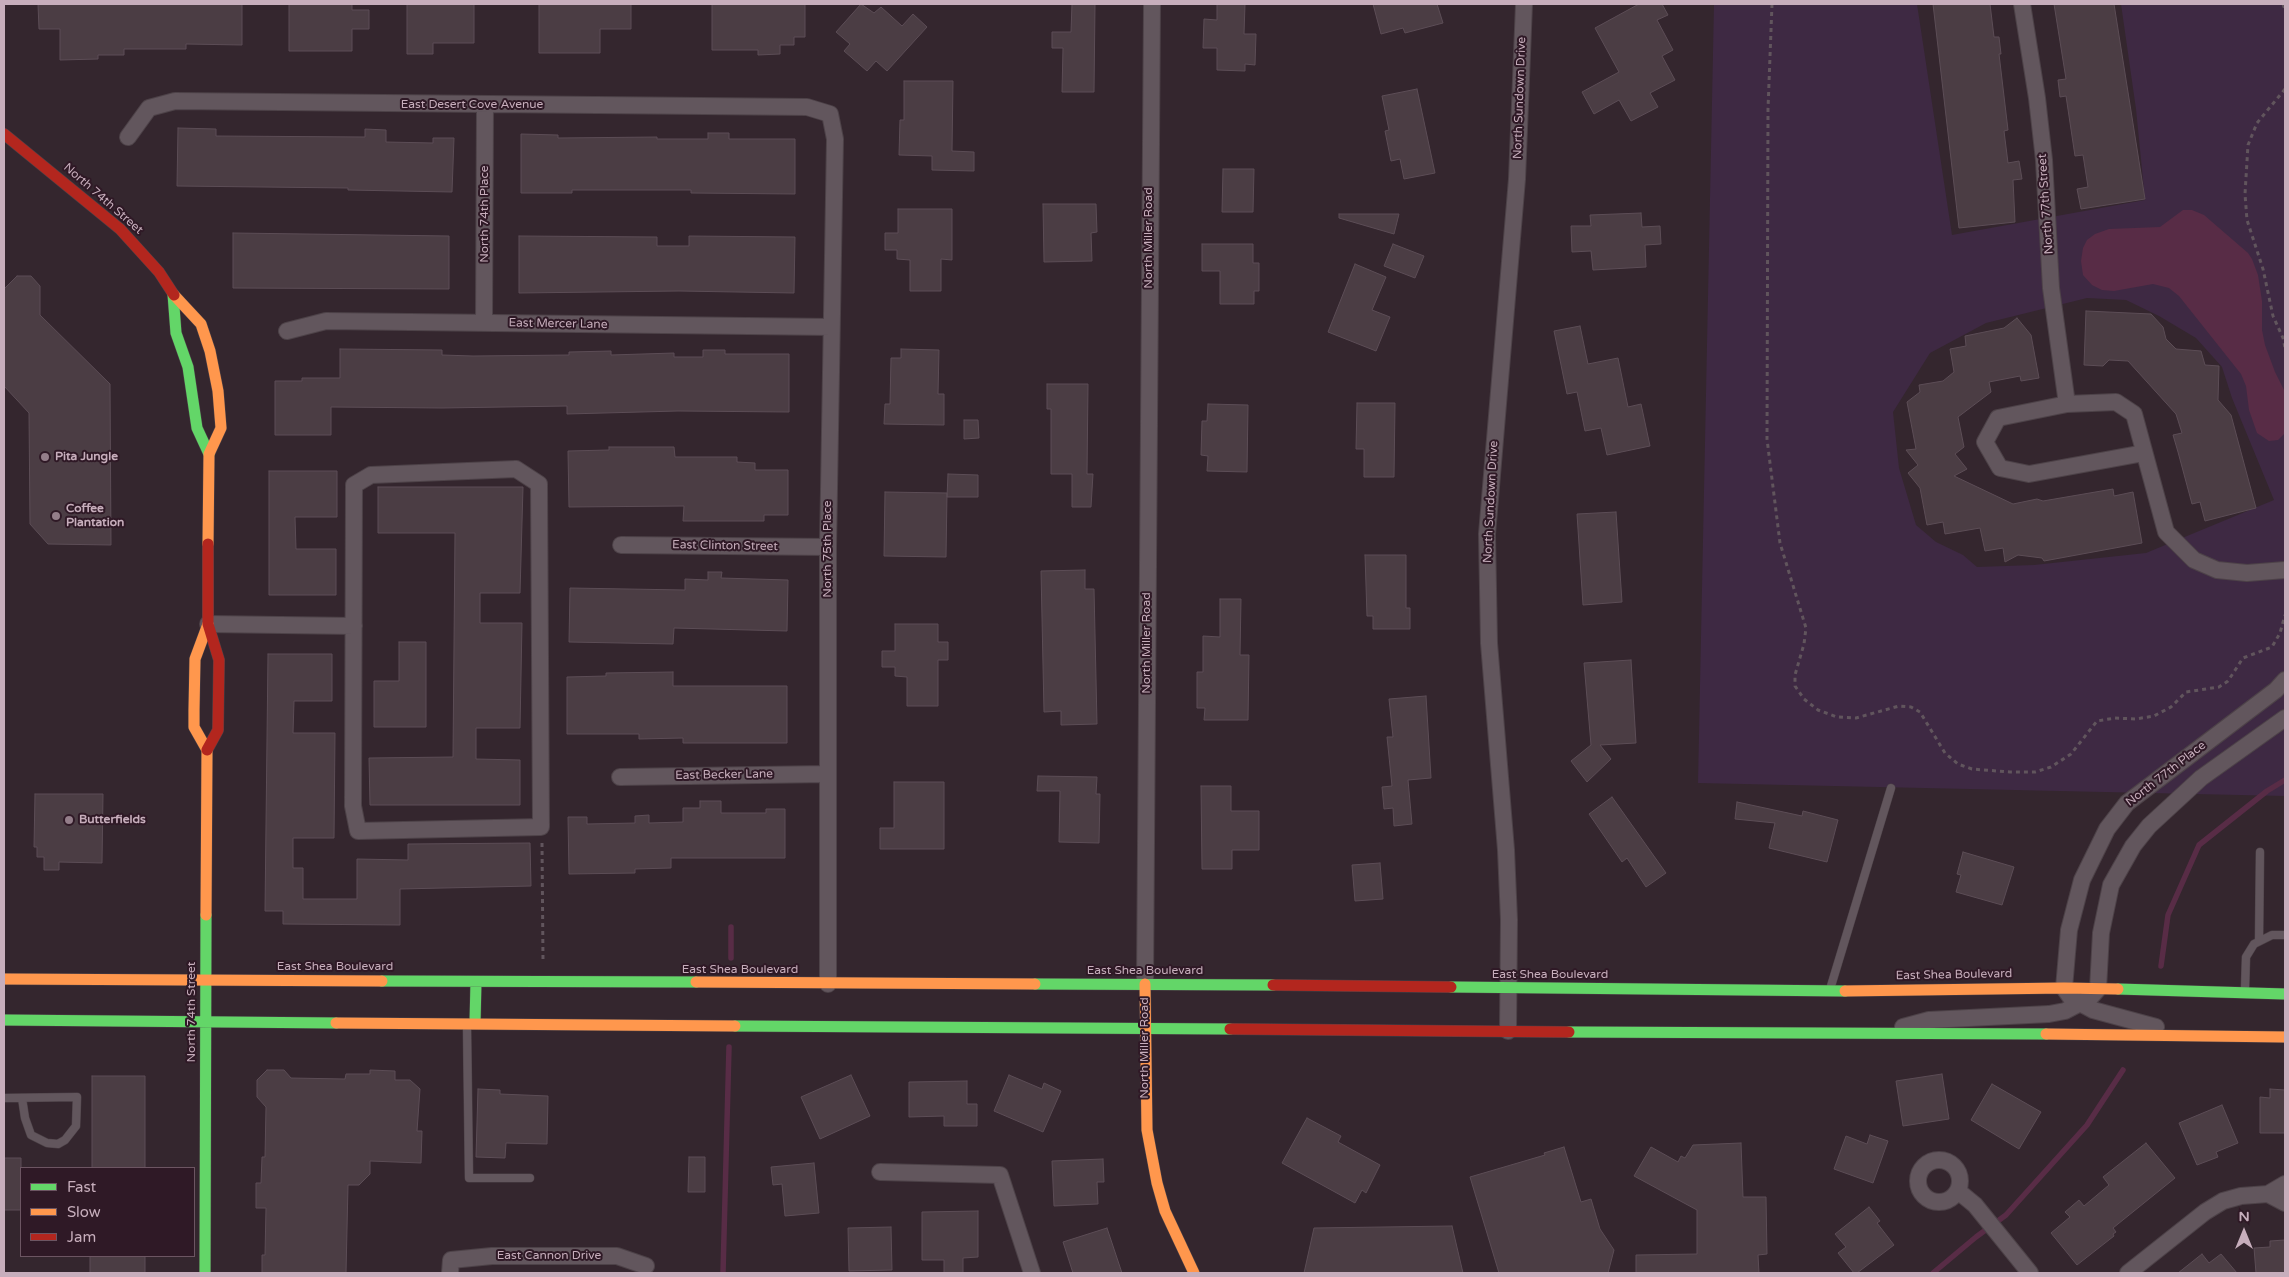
<!DOCTYPE html>
<html>
<head>
<meta charset="utf-8">
<style>
	body { margin:0 }
	#map { position:relative; width:2289px; height:1277px; overflow:hidden; background:#34262e; font-family:"Varela Round",sans-serif }
	canvas { display:block }
	.frame { position:absolute; inset:0; border:5px solid #c7aebc; pointer-events:none }
	.legend { position:absolute; left:20px; top:1167px; width:175px; height:90px; box-sizing:border-box; background:#2f1926; border:1px solid #6c5562; margin:0; padding:6px 9px; list-style:none; font-size:15px; color:#c7aebc }
	.legend li { display:flex; align-items:center; gap:10px; height:25px }
	.legend b { width:25px; border:1px solid #6c5562 }
	.north { position:absolute; left:2219px; top:1207px; width:50px; height:50px; -webkit-text-stroke:4px #2f1926; paint-order:stroke; rotate:0deg; font-size:14px; font-weight:700; line-height:20px; text-align:center; color:#c7aebc }
	.north::after { content:''; display:block; margin:auto; width:18px; height:22px; background:#c7aebc; clip-path:polygon(50% 0,100% 100%,50% 72%,0 100%) }
</style>
</head>
<body>
<div id="map">
<canvas width="2289" height="1277"></canvas>
<div class="frame"></div>
<ul class="legend">
<li><b style="height:6px;background:#63d668"></b>Fast</li>
<li><b style="height:6px;background:#ff974d"></b>Slow</li>
<li><b style="height:6px;background:#b3261e"></b>Jam</li>
</ul>
<div class="north">N</div>
</div>
<script>
const ctx = document.querySelector('canvas').getContext('2d');
ctx.lineJoin = 'round';
function fillPath(path, color) {
  ctx.fillStyle = color;
  ctx.fill(path, 'evenodd');
}
function toPath(rows) {
  const path = new Path2D();
  for (const r of rows) {
    if (r.length === 3) {
      path.moveTo(r[0] + r[2], r[1]);
      path.arc(r[0], r[1], r[2], 0, 2 * Math.PI);
      continue;
    }
    path.moveTo(r[0], r[1]);
    for (let i = 2; i < r.length; i += 2) path.lineTo(r[i], r[i + 1]);
  }
  return path;
}
function strokePath(path, color, width, dash) {
  ctx.strokeStyle = color;
  ctx.lineWidth = width;
  ctx.lineCap = dash ? 'butt' : 'round';
  ctx.setLineDash(dash || []);
  ctx.stroke(path);
}
function drawText(font, color, halo, rows, align = 'center') {
  ctx.font = font + ' "Varela Round",sans-serif';
  ctx.lineWidth = 4;
  ctx.setLineDash([]);
  ctx.textBaseline = 'middle';
  ctx.strokeStyle = halo;
  ctx.fillStyle = color;
  for (const [text, x, y, turn = 0] of rows) {
    ctx.save();
    ctx.translate(x, y);
    ctx.rotate((+turn || 0) * Math.PI / 180);
    ctx.textAlign = isNaN(turn) ? turn : align;
    if (halo) ctx.strokeText(text, 0, 0);
    ctx.fillText(text, 0, 0);
    ctx.restore();
  }
}
fillPath(toPath([
	[1714,4,1917,4,1952,235,2145,200,2136,109,2121,4,2285,4,2285,796,1698,783],
	[2087,298,2126,300,2159,316,2196,338,2222,367,2232,398,2274,500,2146,553,2034,565,1977,567,1963,555,1936,542,1916,525,1899,468,1893,412,1930,353,1986,323]
]), '#3e2943');
fillPath(toPath([
	[2183,210,2192,210,2204,215,2248,253,2252,259,2258,275,2262,301,2262,330,2265,345,2275,372,2285,392,2285,433,2278,440,2269,441,2257,433,2249,410,2246,386,2241,374,2179,296,2169,288,2153,284,2114,291,2102,290,2092,285,2083,275,2081,261,2083,248,2087,240,2095,234,2109,229,2160,227]
]), '#582c46');
strokePath(toPath([
	[731,958,731,927],
	[2161,966,2168,915,2199,845,2267,791,2285,780],
	[723,1273,729,1047],
	[1933,1273,1976,1237,2006,1215,2087,1125,2123,1070]
]), '#582c46', 5.5);
const building = toPath([
	[38,4,242,4,242,45,186,44,186,49,124,49,124,55,98,55,98,59,60,60,60,29,39,29,38,4],
	[289,4,352,4,352,10,369,10,369,29,352,29,352,51,289,51,289,4],
	[407,4,474,4,474,43,433,43,433,54,407,54,407,4],
	[539,4,631,4,631,29,600,29,600,53,539,53,539,4],
	[712,4,805,4,805,37,794,37,794,45,780,45,780,54,758,55,758,50,712,50,712,4],
	[861,4,874,13,881,7,902,26,913,14,927,27,887,71,876,61,867,71,844,51,850,44,836,32,861,4],
	[1072,4,1095,4,1094,92,1062,92,1063,48,1052,48,1052,32,1071,32,1072,4],
	[1217,4,1245,4,1244,34,1256,34,1255,65,1245,64,1245,71,1217,70,1217,48,1203,48,1204,19,1217,20,1217,4],
	[1373,4,1437,4,1443,23,1405,33,1403,28,1381,34,1373,4],
	[1639,4,1662,4,1668,15,1657,20,1673,50,1662,56,1675,80,1650,93,1658,107,1631,121,1619,100,1594,114,1582,92,1619,72,1595,28,1639,4],
	[1933,4,1990,4,1994,37,1999,37,2001,54,1999,54,2008,130,2004,131,2008,163,2019,161,2022,179,2013,180,2015,222,1959,228,1933,4],
	[2054,4,2114,4,2145,199,2081,209,2077,189,2088,187,2083,155,2075,156,2066,96,2060,97,2058,80,2066,79,2054,4],
	[904,81,953,81,952,151,974,152,974,171,932,170,932,156,899,155,900,120,904,120,904,81],
	[1417,89,1435,173,1404,179,1400,159,1391,161,1385,131,1389,130,1382,96,1417,89],
	[178,128,216,129,216,136,365,137,365,129,386,130,386,142,433,143,433,138,454,138,452,192,348,190,348,188,177,186,178,128],
	[708,133,729,133,729,139,795,139,795,194,691,193,691,190,572,190,572,193,521,193,521,134,558,135,558,138,657,137,657,139,708,139,708,133],
	[1223,169,1254,169,1253,212,1222,212,1223,169],
	[1043,204,1096,204,1097,232,1091,233,1092,261,1044,262,1043,204],
	[898,209,952,209,952,260,941,259,941,291,910,291,910,260,897,259,897,250,885,250,885,233,898,233,898,209],
	[1641,213,1642,227,1660,226,1661,244,1645,245,1646,267,1593,270,1591,251,1572,252,1571,226,1591,226,1590,215,1641,213],
	[1339,214,1399,214,1394,234,1339,218,1339,214],
	[233,233,449,236,449,289,233,288,233,233],
	[519,236,657,237,657,246,689,246,689,236,795,237,794,293,679,291,519,293,519,236],
	[1202,244,1253,244,1253,263,1259,263,1259,291,1254,291,1254,304,1220,304,1220,271,1202,271,1202,244],
	[1393,244,1424,256,1415,278,1384,266,1393,244],
	[1355,264,1386,277,1372,310,1390,317,1376,351,1328,332,1355,264],
	[17,276,31,276,40,286,40,315,110,384,111,545,48,544,30,524,29,413,4,386,4,289,17,276],
	[2086,311,2151,314,2163,327,2166,339,2176,349,2201,351,2205,365,2219,366,2218,400,2231,415,2256,508,2205,521,2200,502,2192,504,2178,452,2173,435,2182,433,2176,414,2128,361,2109,360,2103,366,2084,365,2086,311],
	[2017,318,2031,335,2039,378,2021,381,2020,376,1989,382,1991,392,1958,417,1964,447,1955,454,1967,469,1954,476,2013,504,2037,499,2043,501,2113,489,2114,496,2133,492,2142,543,2044,561,2042,558,2018,555,2005,562,2003,548,1985,551,1980,528,1945,534,1943,522,1927,525,1920,488,1908,473,1918,465,1906,450,1916,449,1907,402,1920,392,1919,385,1943,381,1954,372,1950,349,1966,346,1965,336,2004,328,2017,318],
	[1580,326,1588,364,1618,358,1628,407,1641,404,1650,446,1607,455,1601,428,1585,431,1577,392,1567,394,1554,331,1580,326],
	[340,349,442,350,442,355,473,356,569,355,569,352,611,351,611,355,674,353,674,357,703,357,703,350,725,350,725,354,789,354,789,412,678,411,567,414,567,406,442,408,331,407,331,435,275,435,275,381,302,381,302,378,340,378,340,349],
	[901,349,939,350,938,394,944,394,944,425,884,424,885,404,890,404,891,358,901,358,901,349],
	[1047,384,1088,384,1087,474,1093,474,1091,507,1072,507,1072,474,1051,474,1051,409,1047,409,1047,384],
	[1357,403,1395,403,1394,477,1364,477,1364,449,1356,449,1357,403],
	[1208,404,1248,405,1247,472,1207,471,1208,456,1201,455,1202,421,1207,421,1208,404],
	[964,420,978,420,979,438,964,439,964,420],
	[609,447,674,447,675,457,737,457,737,462,755,463,755,470,788,470,788,515,764,515,764,521,683,521,684,506,569,507,568,451,609,450,609,447],
	[269,471,337,471,337,517,295,517,296,549,336,549,336,595,269,595,269,471],
	[948,474,978,475,978,497,947,497,948,474],
	[378,487,523,487,520,593,480,593,480,623,522,623,520,728,476,728,476,759,520,760,520,805,370,805,369,758,453,757,455,533,378,533,378,487],
	[885,492,947,493,946,557,884,556,885,492],
	[1616,512,1622,602,1583,605,1577,514,1616,512],
	[1365,555,1406,555,1406,608,1410,608,1410,629,1373,629,1373,616,1367,616,1365,555],
	[1085,570,1085,589,1094,589,1097,724,1061,725,1061,711,1044,712,1041,571,1085,570],
	[708,572,722,572,721,578,788,580,787,631,674,628,673,644,569,642,570,588,685,590,685,579,708,580,708,572],
	[1220,599,1241,599,1240,655,1249,655,1248,720,1204,720,1205,708,1197,708,1197,672,1203,672,1203,636,1220,637,1220,599],
	[895,624,938,624,938,642,948,642,948,660,938,660,938,706,907,706,907,677,895,676,895,667,882,667,882,651,895,651,895,624],
	[399,642,426,642,426,727,374,727,374,681,399,681,399,642],
	[268,654,332,654,332,701,294,701,293,733,335,733,334,838,293,838,293,868,303,868,303,899,357,899,357,859,408,860,408,844,530,843,531,886,400,889,400,925,283,924,283,911,265,911,268,654],
	[1631,660,1636,743,1600,745,1611,759,1587,782,1571,761,1591,745,1584,663,1631,660],
	[673,672,673,686,787,686,787,743,683,743,683,738,639,739,639,734,567,734,567,677,606,676,606,673,673,672],
	[1426,696,1431,778,1408,780,1412,824,1394,826,1393,808,1384,809,1382,787,1392,786,1387,737,1393,737,1389,699,1426,696],
	[1038,776,1097,777,1096,794,1100,794,1099,843,1059,842,1060,791,1037,791,1038,776],
	[894,782,944,782,944,849,880,849,880,828,894,828,894,782],
	[1201,786,1231,786,1231,811,1259,811,1259,850,1232,850,1232,869,1202,869,1201,786],
	[35,794,103,794,102,863,59,862,59,870,44,870,44,857,37,857,37,847,34,847,35,794],
	[1612,797,1666,873,1646,887,1627,858,1622,862,1589,814,1612,797],
	[700,801,721,801,721,813,766,813,766,809,785,809,785,858,671,858,671,868,635,869,635,873,569,874,568,817,587,817,587,824,635,823,635,816,649,815,649,823,683,822,683,808,700,808,700,801],
	[1737,802,1802,816,1803,811,1838,820,1827,862,1769,848,1775,823,1735,819,1737,802],
	[1963,852,2014,867,2002,905,1956,892,1961,875,1957,874,1963,852],
	[1380,863,1383,899,1355,901,1352,865,1380,863],
	[267,1070,284,1070,291,1078,345,1079,346,1074,370,1074,370,1070,395,1071,395,1080,410,1080,420,1089,417,1131,422,1131,421,1163,370,1161,370,1174,359,1185,348,1185,346,1273,262,1273,262,1255,265,1255,266,1208,256,1208,256,1183,261,1183,262,1157,265,1157,266,1107,257,1097,257,1080,267,1070],
	[1942,1074,1949,1119,1903,1126,1896,1081,1942,1074],
	[851,1075,870,1116,820,1139,801,1097,851,1075],
	[1009,1075,1042,1089,1044,1083,1061,1091,1043,1132,994,1111,1009,1075],
	[92,1076,145,1076,145,1168,92,1168,92,1076],
	[967,1081,967,1104,977,1104,977,1126,944,1126,944,1116,909,1117,909,1082,967,1081],
	[1992,1084,2041,1112,2019,1149,1971,1120,1992,1084],
	[478,1089,500,1090,500,1094,548,1096,547,1144,506,1143,505,1158,476,1157,478,1089],
	[2270,1089,2285,1090,2285,1133,2260,1133,2260,1097,2270,1098,2270,1089],
	[2222,1105,2238,1143,2216,1152,2218,1157,2197,1165,2179,1123,2222,1105],
	[1307,1118,1341,1136,1338,1142,1380,1165,1366,1193,1362,1190,1355,1203,1282,1163,1307,1118],
	[1870,1135,1888,1141,1873,1183,1834,1169,1846,1136,1867,1144,1870,1135],
	[1741,1143,1743,1197,1766,1197,1767,1254,1758,1255,1759,1273,1636,1273,1636,1255,1697,1254,1697,1210,1634,1176,1651,1147,1678,1162,1681,1156,1685,1158,1693,1145,1741,1143],
	[2146,1143,2175,1178,2113,1228,2116,1232,2113,1234,2114,1236,2077,1265,2051,1233,2070,1217,2065,1212,2079,1200,2084,1206,2109,1185,2103,1177,2146,1143],
	[1564,1147,1581,1202,1591,1199,1600,1229,1614,1250,1608,1273,1499,1273,1470,1177,1545,1155,1544,1153,1564,1147],
	[689,1157,705,1157,705,1192,688,1192,689,1157],
	[4,1158,21,1158,21,1210,4,1210,4,1158],
	[1103,1159,1104,1182,1097,1182,1098,1204,1054,1206,1052,1161,1103,1159],
	[814,1163,819,1213,785,1216,782,1184,773,1185,771,1167,814,1163],
	[1869,1207,1880,1221,1877,1223,1894,1245,1857,1273,1854,1273,1838,1253,1846,1247,1835,1234,1869,1207],
	[978,1211,978,1257,963,1258,963,1273,944,1273,944,1260,922,1260,922,1212,978,1211],
	[1452,1226,1463,1273,1304,1273,1314,1228,1452,1226],
	[891,1227,892,1270,849,1271,848,1228,891,1227],
	[1107,1228,1122,1273,1073,1273,1063,1242,1107,1228],
	[2285,1240,2285,1273,2256,1273,2254,1248,2270,1247,2270,1241,2285,1240],
	[2202,1254,2209,1263,2221,1254,2237,1273,2178,1273,2202,1254],
	[90,1256,145,1256,145,1273,90,1273,90,1256]
]);
fillPath(building, '#4b3d44');
strokePath(building, '#5c4d56', 1);
const lane = toPath([
	[2259,941,2260,852],
	[1831,986,1891,788],
	[2245,989,2246,957,2254,944,2272,935,2285,935],
	[467,1027,469,1178,530,1178],
	[4,1098,77,1097,76,1126,65,1140,58,1144,47,1143,31,1135,25,1118,22,1098]
]);
const street = toPath([
	[2022,4,2037,98,2044,160,2051,288,2067,404],
	[128,137,149,108,175,101,807,107,830,114,835,139,828,547,828,984],
	[484,323,485,105],
	[287,331,326,321,831,327],
	[2144,453,2029,474,2000,468,1985,442,1998,418,2067,404,2116,402,2134,414,2166,532,2194,560,2217,570,2247,573,2285,570],
	[516,469,539,484,541,827,358,831,353,806,354,485,371,475,516,469],
	[621,545,828,547],
	[208,624,354,626],
	[620,777,827,774],
	[1145,984,1152,4],
	[1903,1027,1929,1020,2049,1014,2065,1011,2090,998,2098,989,2101,933,2111,885,2133,846,2149,826,2201,778,2285,718],
	[2156,1027,2093,1010,2071,998,2064,988,2069,930,2082,880,2107,829,2127,803,2276,690,2285,680],
	[1508,1031,1509,920,1506,850,1489,643,1487,534,1517,179,1524,4],
	[1939,1181,21],
	[880,1172,1000,1175,1032,1273],
	[1958,1191,1975,1205,2030,1273],
	[2268,1194,2285,1203],
	[450,1273,451,1260,492,1256,617,1256,646,1266],
	[2128,1273,2205,1212,2223,1201,2241,1196,2268,1194,2285,1184]
]);
const fast = toPath([
	[173,294,176,333,188,367,197,428,209,454],
	[382,981,696,982],
	[1035,984,1273,985],
	[1451,987,1845,991],
	[2118,989,2285,994],
	[4,1020,336,1023],
	[475,1023,476,982],
	[735,1026,1230,1029],
	[1569,1032,2046,1034],
	[205,1273,206,915]
]);
const slow = toPath([
	[174,295,201,324,210,351,218,391,221,428,209,454,208,544],
	[206,915,207,750,194,727,194,710,195,659,208,624],
	[4,979,382,981],
	[696,982,1035,984],
	[1145,984,1147,1130,1157,1183,1165,1211,1194,1273],
	[1845,991,2064,988,2118,989],
	[336,1023,735,1026],
	[2046,1034,2285,1037]
]);
const jam = toPath([
	[4,134,120,229,159,272,174,295],
	[207,750,218,730,219,660,208,624,208,544],
	[1273,985,1451,987],
	[1230,1029,1569,1032]
]);
strokePath(lane, '#4d4248', 9);
strokePath(street, '#4d4248', 18);
strokePath(fast, '#4d4248', 12);
strokePath(slow, '#4d4248', 12);
strokePath(jam, '#4d4248', 12);
strokePath(toPath([
	[1772,4,1768,109,1767,439,1780,543,1806,628,1804,644,1795,675,1795,686,1804,699,1818,710,1837,717,1856,718,1899,706,1911,707,1920,712,1945,753,1958,764,1972,769,2010,772,2035,772,2051,767,2071,754,2097,721,2115,718,2136,719,2154,716,2171,707,2186,692,2219,687,2228,681,2243,658,2272,647,2280,633,2285,615],
	[2283,4,2285,10],
	[2285,89,2257,123,2248,145,2245,194,2247,220,2263,269,2273,316,2283,338,2285,348],
	[542,843,543,961]
]), '#61555d', 3, [4, 4]);
strokePath(lane, '#62565d', 8);
strokePath(street, '#62565d', 16);
strokePath(fast, '#63d668', 11);
strokePath(slow, '#ff974d', 11);
strokePath(jam, '#b3261e', 11);
for (const [x, y, r, color] of [
	[45,457,5,"#947e8a"],
	[56,516,5,"#947e8a"],
	[69,820,5,"#947e8a"]
]) {
  const dot = new Path2D();
  dot.arc(x, y, r, 0, 2 * Math.PI);
  ctx.fillStyle = color;
  ctx.fill(dot);
  strokePath(dot, '#2f1926', 2);
}
drawText('12px', '#c7aebc', '#2f1926', [
	["North Sundown Drive",1520,98,-88],
	["East Desert Cove Avenue",472,105],
	["North 74th Street",103,199,41],
	["North 77th Street",2046,204,-94],
	["North 74th Place",485,214,-90],
	["North Miller Road",1149,238,-90],
	["East Mercer Lane",558,324,1],
	["North Sundown Drive",1491,502,-87],
	["East Clinton Street",725,546,1],
	["North 75th Place",828,549,-90],
	["North Miller Road",1147,643,-90],
	["North 77th Place",2166,774,-38],
	["East Becker Lane",724,775,-1],
	["East Shea Boulevard",335,967],
	["East Shea Boulevard",740,970],
	["East Shea Boulevard",1145,971],
	["East Shea Boulevard",1550,975],
	["East Shea Boulevard",1954,975,-1],
	["North 74th Street",192,1012,-90],
	["North Miller Road",1145,1048,-90],
	["East Cannon Drive",549,1256]
]);
drawText('bold 12px', '#c7aebc', '#2f1926', [
	["Pita Jungle",55,457],
	["Coffee",66,509],
	["Plantation",66,523],
	["Butterfields",79,820]
], 'left');
</script>
</body>
</html>
